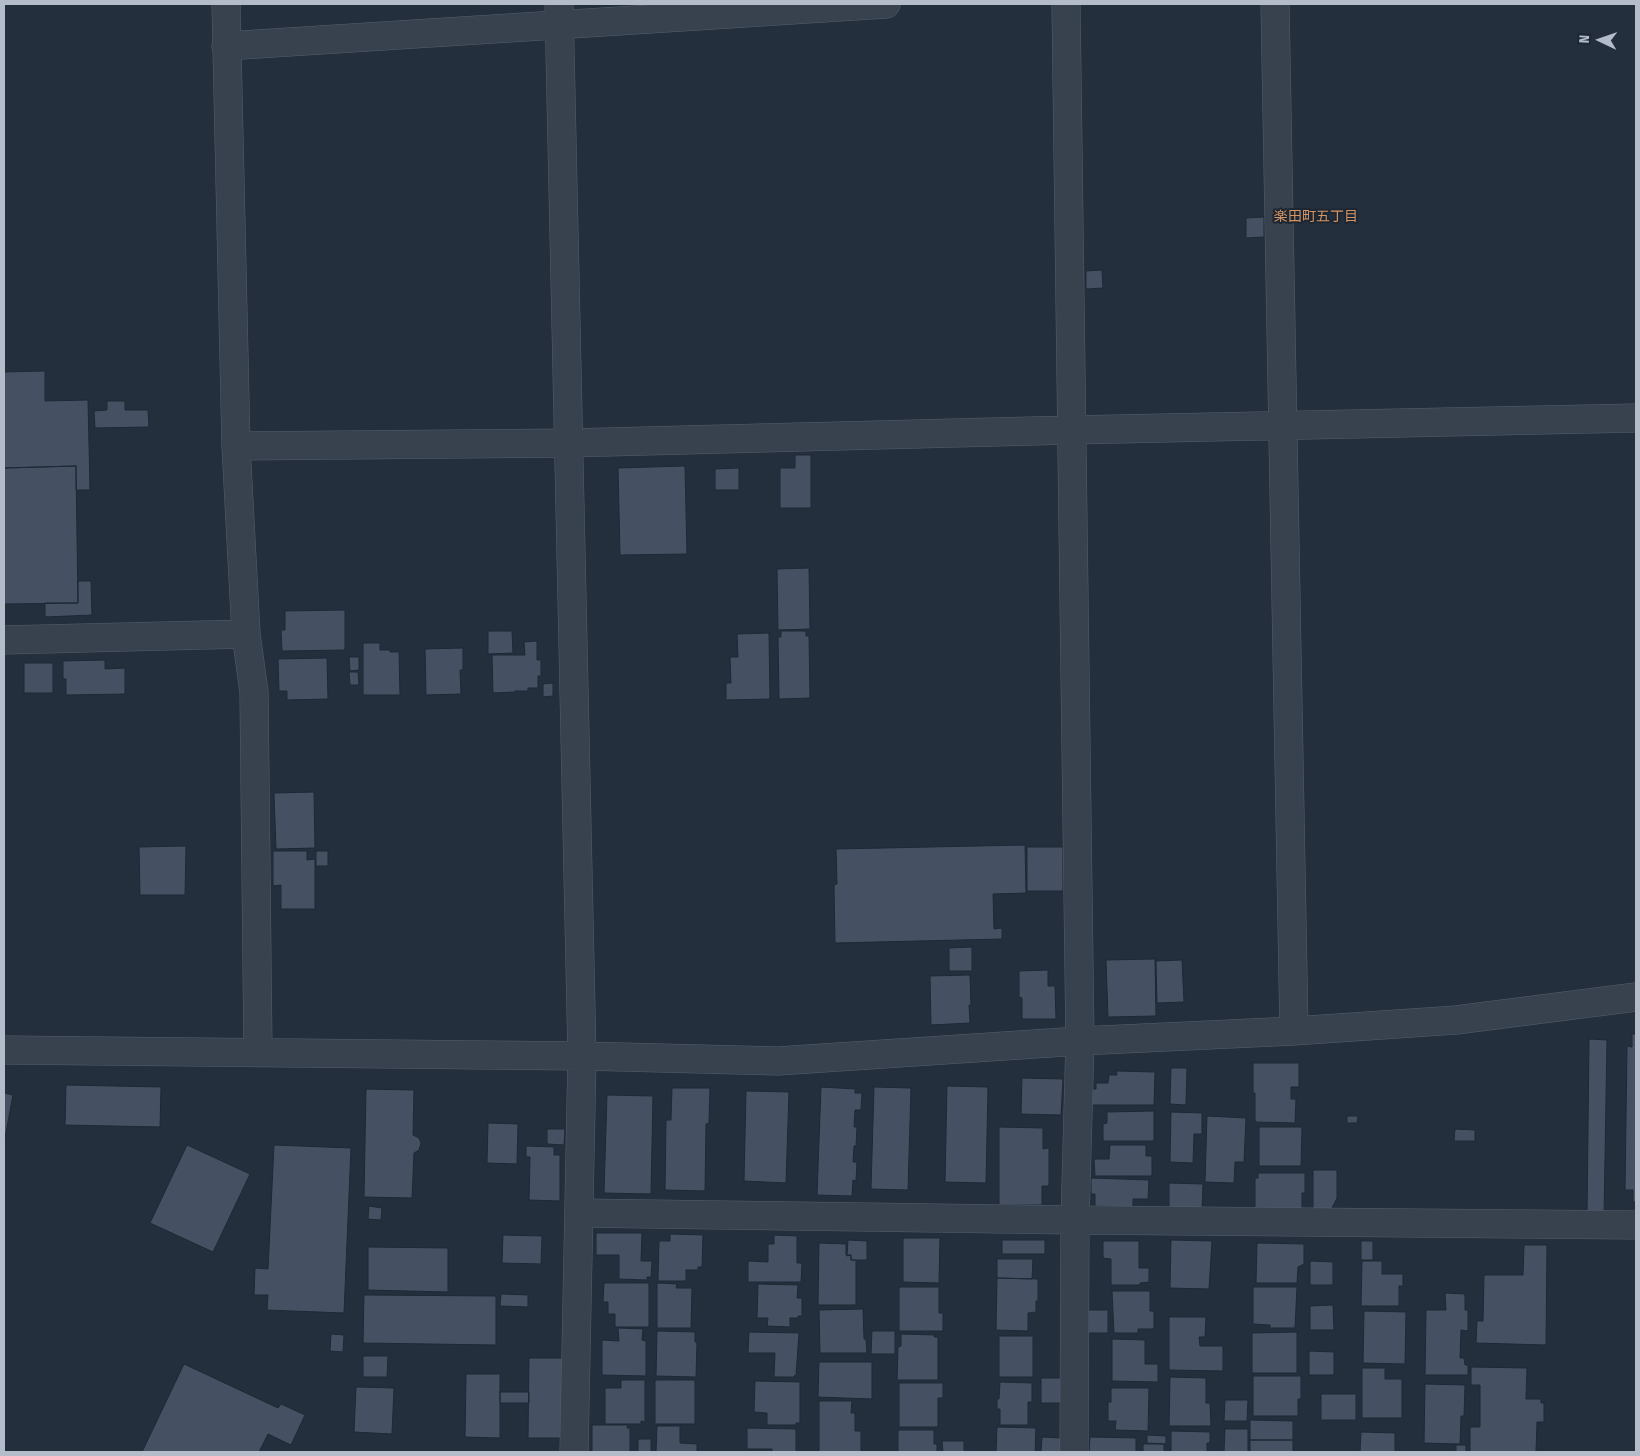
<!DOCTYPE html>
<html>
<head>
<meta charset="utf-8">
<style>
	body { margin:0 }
	#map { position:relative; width:1640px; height:1456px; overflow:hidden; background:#242f3e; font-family:"Fira Sans Condensed",sans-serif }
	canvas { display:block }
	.frame { position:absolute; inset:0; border:5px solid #b4bcc9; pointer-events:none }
	.north { position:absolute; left:1575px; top:15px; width:50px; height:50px; -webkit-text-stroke:4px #1d2633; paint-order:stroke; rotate:273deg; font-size:14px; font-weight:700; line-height:20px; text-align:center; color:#b4bcc9 }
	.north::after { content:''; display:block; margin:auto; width:18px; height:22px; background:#b4bcc9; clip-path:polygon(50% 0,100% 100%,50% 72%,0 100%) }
</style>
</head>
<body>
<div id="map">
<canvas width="1640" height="1456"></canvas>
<div class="frame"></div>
<div class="north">N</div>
</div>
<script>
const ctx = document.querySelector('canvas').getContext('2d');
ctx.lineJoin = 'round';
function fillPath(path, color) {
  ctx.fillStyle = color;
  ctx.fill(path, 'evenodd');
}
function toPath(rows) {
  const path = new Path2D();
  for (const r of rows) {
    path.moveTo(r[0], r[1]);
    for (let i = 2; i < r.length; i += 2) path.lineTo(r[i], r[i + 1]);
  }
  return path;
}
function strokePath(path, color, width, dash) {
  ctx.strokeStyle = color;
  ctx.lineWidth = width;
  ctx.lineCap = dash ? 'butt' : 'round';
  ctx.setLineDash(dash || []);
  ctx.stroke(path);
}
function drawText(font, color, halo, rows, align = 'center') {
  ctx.font = font + ' "Fira Sans Condensed","Noto Sans JP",sans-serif';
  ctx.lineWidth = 4;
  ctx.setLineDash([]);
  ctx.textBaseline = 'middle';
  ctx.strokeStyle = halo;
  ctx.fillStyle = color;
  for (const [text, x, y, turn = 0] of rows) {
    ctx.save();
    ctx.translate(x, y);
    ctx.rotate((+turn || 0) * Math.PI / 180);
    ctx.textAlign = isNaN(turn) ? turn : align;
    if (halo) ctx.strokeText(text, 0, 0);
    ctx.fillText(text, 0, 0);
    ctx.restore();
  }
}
const building = toPath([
	[1264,217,1264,237,1246,238,1246,218,1264,217],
	[1102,270,1103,288,1086,289,1086,271,1102,270],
	[45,371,45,401,88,400,90,490,76,490,76,466,4,468,4,372,45,371],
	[107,401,125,401,125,410,148,410,149,427,95,428,94,411,107,410,107,401],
	[795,455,811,455,811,508,780,508,780,468,795,468,795,455],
	[76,466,78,603,4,604,4,468,76,466],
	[685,466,687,554,620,555,618,468,685,466],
	[739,468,739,490,715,490,715,469,739,468],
	[809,568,810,629,778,630,777,569,809,568],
	[78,581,91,581,92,615,45,617,45,603,78,603,78,581],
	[345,610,345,650,282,651,281,630,285,630,285,611,345,610],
	[488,631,512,631,513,653,488,654,488,631],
	[781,631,806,631,806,636,809,636,810,698,779,699,778,637,781,637,781,631],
	[769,633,770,699,726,700,726,683,731,683,730,657,738,657,737,634,769,633],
	[537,641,537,660,541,660,541,676,538,676,538,688,528,688,528,691,515,691,515,692,493,693,492,655,525,655,524,642,537,641],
	[363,643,380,643,380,650,390,650,390,652,399,652,400,695,363,695,363,643],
	[463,648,463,670,460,670,461,694,426,695,425,649,463,648],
	[349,657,359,657,359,670,350,671,349,657],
	[327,658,328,699,287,700,287,691,279,691,278,659,327,658],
	[105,660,105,669,125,668,125,694,66,695,66,679,63,679,63,661,105,660],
	[24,663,53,663,53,693,24,693,24,663],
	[349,672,358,672,359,685,350,685,349,672],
	[553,683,553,696,543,697,543,684,553,683],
	[314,792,315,848,276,849,274,793,314,792],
	[1025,845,1026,893,993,894,994,929,1002,928,1002,939,835,943,834,885,837,884,836,849,1025,845],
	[186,846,185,895,140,895,139,847,186,846],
	[1027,847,1063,847,1063,891,1027,891,1027,847],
	[273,851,307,851,307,860,315,859,315,909,281,909,281,885,273,886,273,851],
	[316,851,328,851,328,866,316,866,316,851],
	[972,947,972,971,949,971,949,948,972,947],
	[1155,959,1156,1016,1108,1017,1106,960,1155,959],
	[1182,960,1184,1002,1157,1003,1156,961,1182,960],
	[1048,970,1048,986,1055,986,1056,1019,1022,1019,1022,998,1019,997,1019,971,1048,970],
	[970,975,971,1005,969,1005,970,1023,931,1025,930,976,970,975],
	[1632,1034,1636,1034,1636,1202,1633,1202,1633,1190,1625,1190,1627,1046,1632,1047,1632,1034],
	[1589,1039,1607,1040,1604,1217,1587,1216,1589,1039],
	[1253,1063,1299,1063,1299,1087,1291,1087,1291,1099,1296,1099,1295,1123,1255,1122,1255,1093,1253,1093,1253,1063],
	[1171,1068,1187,1068,1186,1105,1170,1104,1171,1068],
	[1116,1071,1155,1072,1154,1105,1091,1105,1091,1089,1096,1089,1096,1083,1108,1083,1109,1075,1117,1075,1116,1071],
	[1022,1078,1063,1079,1061,1115,1021,1114,1022,1078],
	[66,1085,161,1087,160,1127,65,1125,66,1085],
	[947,1086,988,1087,986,1183,945,1182,947,1086],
	[821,1087,855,1089,855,1093,862,1093,861,1110,855,1110,854,1127,857,1127,856,1146,854,1146,853,1162,857,1162,856,1181,853,1180,852,1196,817,1195,821,1087],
	[874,1087,911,1088,908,1190,871,1189,874,1087],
	[672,1088,710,1088,709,1123,706,1124,705,1191,665,1190,666,1120,671,1120,672,1088],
	[366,1089,414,1090,413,1135,419,1138,421,1143,419,1150,414,1153,412,1198,364,1197,366,1089],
	[746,1091,789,1092,786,1183,744,1181,746,1091],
	[4,1093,13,1095,4,1143,4,1093],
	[607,1095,653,1096,651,1194,604,1193,607,1095],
	[1154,1111,1154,1141,1103,1141,1103,1124,1107,1123,1107,1112,1154,1111],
	[1171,1112,1202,1113,1202,1134,1194,1134,1193,1163,1170,1162,1171,1112],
	[1207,1116,1246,1118,1244,1162,1235,1162,1234,1183,1205,1182,1207,1116],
	[1347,1116,1358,1116,1357,1123,1347,1123,1347,1116],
	[488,1123,518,1124,517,1164,487,1163,488,1123],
	[999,1127,1043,1128,1043,1149,1049,1148,1049,1186,1042,1186,1042,1205,999,1205,999,1127],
	[1259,1127,1302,1127,1301,1166,1259,1166,1259,1127],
	[547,1129,565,1129,564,1145,547,1144,547,1129],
	[1455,1129,1475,1130,1475,1141,1454,1141,1455,1129],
	[187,1145,250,1174,213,1252,150,1223,187,1145],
	[274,1145,351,1148,344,1313,267,1310,268,1295,254,1295,255,1268,268,1269,274,1145],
	[1110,1145,1146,1145,1146,1156,1152,1156,1152,1176,1095,1176,1094,1159,1109,1159,1110,1145],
	[526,1146,554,1147,554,1155,560,1155,560,1201,529,1200,530,1157,526,1157,526,1146],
	[1313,1170,1337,1170,1337,1198,1330,1212,1313,1212,1313,1170],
	[1258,1173,1305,1173,1305,1193,1302,1193,1302,1210,1255,1212,1255,1178,1258,1178,1258,1173],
	[1091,1178,1149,1180,1148,1199,1133,1199,1133,1207,1095,1206,1095,1194,1091,1194,1091,1178],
	[1169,1183,1203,1184,1202,1211,1169,1210,1169,1183],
	[369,1206,382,1208,381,1220,368,1219,369,1206],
	[596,1233,642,1233,641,1261,652,1261,651,1277,647,1277,647,1280,619,1279,619,1255,596,1255,596,1233],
	[670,1234,703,1235,702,1267,698,1267,698,1270,686,1270,686,1281,658,1281,659,1241,670,1241,670,1234],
	[503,1235,542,1236,541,1264,502,1263,503,1235],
	[774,1235,797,1236,797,1263,802,1263,801,1282,748,1282,748,1261,768,1262,768,1244,774,1244,774,1235],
	[903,1238,940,1238,939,1283,903,1282,903,1238],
	[848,1240,867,1241,867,1260,851,1260,851,1255,847,1256,848,1240],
	[1002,1240,1045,1240,1045,1254,1002,1254,1002,1240],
	[1171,1240,1212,1241,1209,1289,1170,1288,1171,1240],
	[1103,1241,1139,1241,1139,1268,1149,1268,1149,1282,1140,1283,1140,1285,1111,1285,1111,1259,1103,1258,1103,1241],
	[1361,1241,1373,1241,1373,1260,1361,1260,1361,1241],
	[819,1243,846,1244,846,1255,851,1255,851,1260,856,1260,856,1305,818,1305,819,1243],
	[1257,1243,1304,1244,1304,1264,1298,1267,1297,1283,1256,1283,1257,1243],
	[1524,1245,1547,1245,1546,1345,1476,1343,1477,1321,1483,1321,1484,1275,1523,1275,1524,1245],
	[368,1247,448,1248,448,1292,368,1290,368,1247],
	[997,1259,1033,1259,1032,1279,997,1278,997,1259],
	[1310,1261,1333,1262,1333,1285,1310,1285,1310,1261],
	[1362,1261,1382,1261,1382,1274,1403,1274,1403,1286,1399,1286,1399,1306,1361,1306,1362,1261],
	[997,1278,1038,1279,1038,1301,1036,1301,1036,1312,1028,1313,1028,1331,996,1330,997,1278],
	[604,1283,649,1283,649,1327,615,1327,615,1314,608,1314,608,1302,603,1302,604,1283],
	[657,1283,677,1284,676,1288,692,1288,691,1328,657,1328,657,1283],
	[758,1284,798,1285,797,1298,802,1298,802,1316,798,1316,798,1318,790,1318,790,1327,767,1326,768,1318,757,1318,758,1284],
	[899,1287,939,1287,939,1313,943,1313,943,1331,899,1331,899,1287],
	[1253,1287,1297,1287,1295,1328,1270,1328,1270,1325,1253,1324,1253,1287],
	[1112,1291,1150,1291,1150,1311,1154,1311,1154,1329,1138,1329,1138,1333,1114,1333,1112,1291],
	[1445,1293,1465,1294,1465,1310,1468,1310,1468,1331,1461,1330,1460,1358,1464,1358,1465,1365,1468,1365,1468,1375,1425,1375,1426,1310,1446,1310,1445,1293],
	[501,1294,528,1295,528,1307,500,1306,501,1294],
	[364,1295,496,1296,496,1345,363,1343,364,1295],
	[1333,1305,1334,1330,1310,1330,1310,1306,1333,1305],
	[863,1309,864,1339,866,1339,867,1353,820,1353,819,1310,863,1309],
	[1087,1310,1108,1310,1108,1333,1086,1333,1087,1310],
	[1364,1311,1406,1312,1405,1364,1363,1363,1364,1311],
	[1169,1317,1206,1317,1205,1337,1199,1337,1200,1346,1223,1346,1223,1371,1169,1370,1169,1317],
	[618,1328,643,1329,642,1340,646,1341,646,1376,602,1375,602,1340,619,1341,618,1328],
	[657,1331,695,1332,695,1342,697,1342,696,1377,656,1376,657,1331],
	[872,1331,895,1331,895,1354,871,1354,872,1331],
	[749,1332,799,1333,796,1375,794,1376,795,1377,774,1377,775,1353,748,1353,749,1332],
	[1297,1332,1297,1373,1252,1373,1252,1333,1297,1332],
	[331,1334,344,1335,343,1352,330,1351,331,1334],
	[901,1334,935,1335,934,1337,938,1337,938,1380,897,1380,898,1347,901,1346,901,1334],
	[999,1336,1033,1336,1033,1377,999,1377,999,1336],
	[1112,1339,1145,1340,1145,1364,1158,1364,1158,1382,1112,1381,1112,1339],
	[1309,1351,1334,1352,1334,1375,1309,1375,1309,1351],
	[363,1356,388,1356,387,1377,363,1377,363,1356],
	[529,1358,563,1358,562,1438,528,1438,529,1358],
	[819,1362,872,1362,872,1399,818,1397,819,1362],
	[184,1364,278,1408,281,1404,305,1415,291,1445,268,1434,259,1452,142,1452,184,1364],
	[1471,1367,1527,1368,1526,1399,1541,1399,1541,1403,1544,1403,1544,1422,1537,1422,1536,1452,1470,1452,1470,1427,1480,1427,1480,1385,1471,1385,1471,1367],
	[1362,1368,1385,1368,1385,1379,1402,1379,1402,1418,1362,1418,1362,1368],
	[466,1374,500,1374,500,1438,465,1437,466,1374],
	[1253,1376,1301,1376,1301,1399,1298,1399,1298,1416,1253,1416,1253,1376],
	[1170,1377,1206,1378,1206,1403,1210,1403,1211,1426,1169,1426,1170,1377],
	[1041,1378,1062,1378,1061,1403,1041,1403,1041,1378],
	[621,1380,645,1380,645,1422,641,1421,641,1424,605,1424,605,1388,621,1388,621,1380],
	[655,1380,695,1380,695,1424,655,1424,655,1380],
	[755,1381,800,1382,800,1423,796,1423,796,1425,767,1425,767,1413,754,1412,755,1381],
	[1000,1382,1032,1383,1032,1402,1028,1402,1028,1425,1000,1425,1000,1409,997,1409,997,1399,999,1399,1000,1382],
	[899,1383,943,1383,943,1398,938,1398,938,1427,899,1427,899,1383],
	[1425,1384,1465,1385,1464,1416,1461,1416,1460,1444,1424,1443,1425,1384],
	[356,1387,394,1388,392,1434,354,1432,356,1387],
	[1111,1388,1149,1388,1148,1431,1115,1430,1116,1421,1108,1421,1108,1402,1111,1402,1111,1388],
	[500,1392,529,1392,529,1403,500,1403,500,1392],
	[1321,1394,1356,1394,1356,1420,1321,1420,1321,1394],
	[1225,1400,1248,1400,1247,1421,1224,1421,1225,1400],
	[819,1401,852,1401,851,1413,855,1413,855,1431,861,1431,861,1452,819,1452,819,1401],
	[1250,1420,1293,1421,1293,1440,1250,1440,1250,1420],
	[592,1425,628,1425,627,1428,630,1428,630,1452,592,1452,592,1425],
	[657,1426,680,1426,680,1443,697,1444,697,1452,656,1452,657,1426],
	[997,1427,1036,1428,1035,1452,996,1452,997,1427],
	[747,1428,796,1429,796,1452,772,1452,772,1449,747,1449,747,1428],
	[1225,1429,1248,1429,1248,1452,1224,1452,1225,1429],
	[898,1430,934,1430,934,1444,937,1444,937,1452,898,1452,898,1430],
	[1171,1431,1210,1432,1210,1443,1207,1443,1207,1452,1171,1452,1171,1431],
	[1361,1432,1395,1433,1395,1452,1360,1452,1361,1432],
	[1147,1435,1166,1436,1166,1444,1147,1443,1147,1435],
	[1042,1437,1061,1438,1061,1452,1041,1452,1042,1437],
	[1090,1437,1136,1438,1136,1452,1089,1452,1090,1437],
	[638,1439,651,1439,651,1452,638,1452,638,1439],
	[1250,1440,1293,1440,1293,1452,1250,1452,1250,1440],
	[942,1441,964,1441,964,1452,943,1452,942,1441],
	[1143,1444,1164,1444,1164,1452,1143,1452,1143,1444],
	[1456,1445,1466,1445,1466,1452,1456,1452,1456,1445]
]);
fillPath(building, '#455162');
strokePath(building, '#1f2835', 1);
const minor = toPath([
	[559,4,582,1056,574,1452],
	[1066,4,1080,1041,1075,1220,1074,1452],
	[1275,4,1294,1031],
	[226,46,886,4],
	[236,446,569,443,1071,430,1636,418],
	[246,634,254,692,258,1053],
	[4,640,246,634,236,446,226,4],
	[4,1050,582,1056,778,1061,1080,1041,1294,1031,1456,1020,1636,997],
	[579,1213,1075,1220,1636,1225]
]);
strokePath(minor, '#565f6c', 29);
strokePath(minor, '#38414e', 28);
drawText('14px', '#d59563', '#1d2633', [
	["楽田町五丁目",1316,217]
]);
</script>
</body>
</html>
